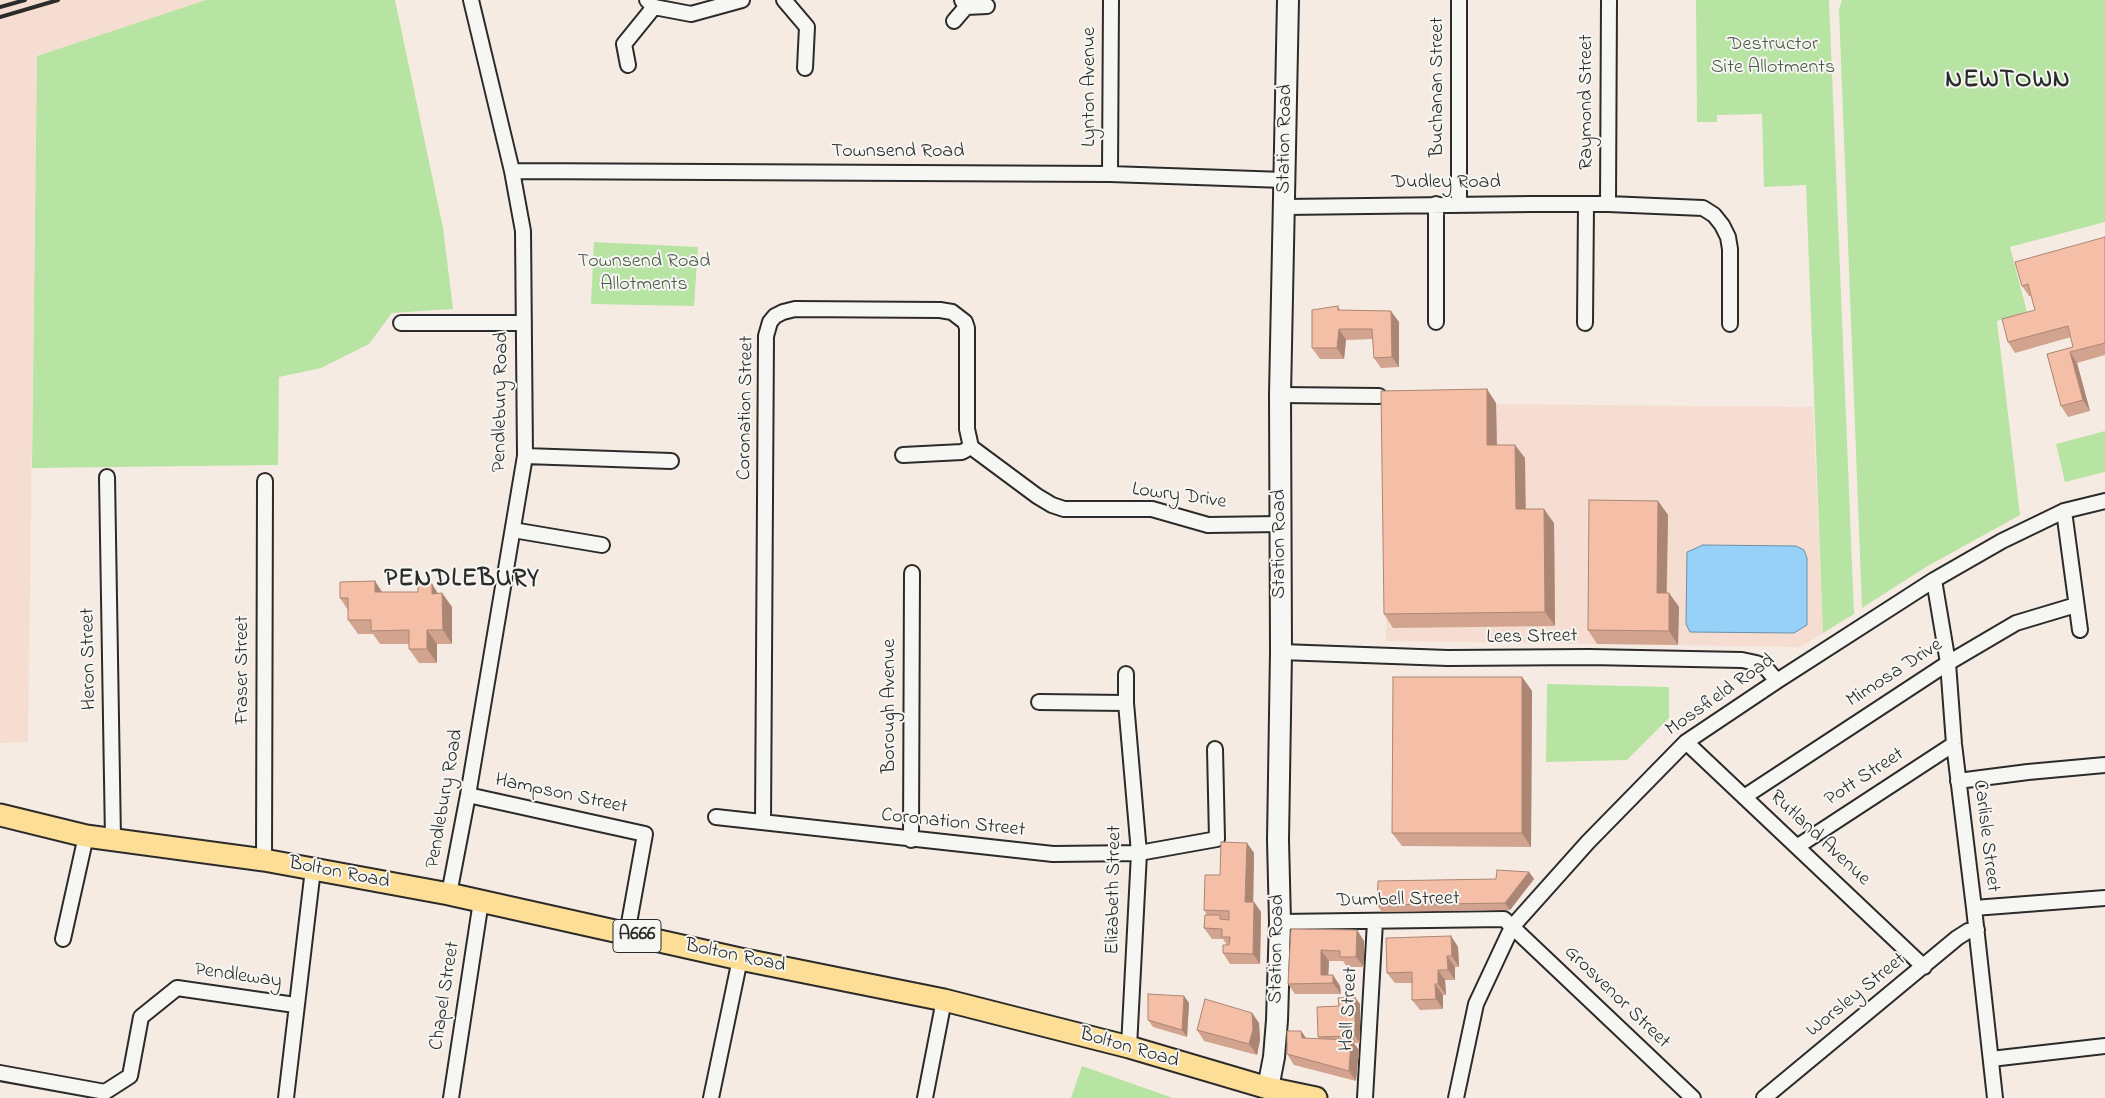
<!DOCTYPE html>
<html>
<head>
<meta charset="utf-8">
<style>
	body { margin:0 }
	canvas { display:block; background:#f6ebe3 }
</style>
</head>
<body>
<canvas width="2105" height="1098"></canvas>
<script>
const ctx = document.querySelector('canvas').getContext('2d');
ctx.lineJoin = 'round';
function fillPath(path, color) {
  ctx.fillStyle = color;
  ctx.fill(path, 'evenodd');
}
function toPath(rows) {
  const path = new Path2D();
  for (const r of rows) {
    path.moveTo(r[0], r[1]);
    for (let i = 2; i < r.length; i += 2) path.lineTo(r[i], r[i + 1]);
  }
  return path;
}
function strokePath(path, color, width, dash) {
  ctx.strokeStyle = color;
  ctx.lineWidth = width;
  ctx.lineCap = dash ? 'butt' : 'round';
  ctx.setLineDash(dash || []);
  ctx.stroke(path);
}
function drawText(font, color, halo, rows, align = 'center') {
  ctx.font = font + ' "Indie Flower",sans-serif';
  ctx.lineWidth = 4;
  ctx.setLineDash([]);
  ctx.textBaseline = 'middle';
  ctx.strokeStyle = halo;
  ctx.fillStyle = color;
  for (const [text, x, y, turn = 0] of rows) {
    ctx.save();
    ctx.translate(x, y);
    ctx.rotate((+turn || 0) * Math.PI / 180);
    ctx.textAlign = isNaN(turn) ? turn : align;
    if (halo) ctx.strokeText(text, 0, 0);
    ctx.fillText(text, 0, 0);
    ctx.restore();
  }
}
fillPath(toPath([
	[0,0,206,0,37,56,28,742,0,743],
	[1389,403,1813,407,1823,633,1801,647,1386,641]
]), '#f5ded1');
fillPath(toPath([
	[206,0,395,0,443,228,453,309,392,313,369,344,321,368,279,377,278,465,32,468,37,56],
	[1696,0,1829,0,1854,614,1823,633,1806,185,1764,187,1762,114,1717,115,1717,122,1697,122],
	[1842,0,2105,0,2105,222,2010,247,2027,312,1997,321,2020,515,1926,567,1862,608,1839,9],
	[594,242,698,247,694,306,591,304],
	[2105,431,2105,472,2065,482,2056,444],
	[1547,684,1669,687,1669,718,1627,760,1546,762],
	[1082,1066,1173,1098,1071,1098]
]), '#b7e4a2');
const water = toPath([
	[1703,545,1796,546,1804,550,1807,558,1807,625,1794,633,1690,632,1686,624,1687,552,1703,545]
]);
fillPath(water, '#98d1f8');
strokePath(water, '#6c8fa6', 1);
const street = toPath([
	[647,0,654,7,691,14,742,0],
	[784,0,807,27,805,68],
	[962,0,966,7,987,6],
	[954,21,966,7],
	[628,65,624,44,654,7],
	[512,171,1110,174,1284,180],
	[1110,174,1111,0],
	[1459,204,1459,0],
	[1608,204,1609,0],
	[1285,207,1532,204,1608,204,1703,208,1714,215,1722,225,1728,237,1730,249,1730,324],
	[1436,322,1436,204],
	[401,323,524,323],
	[1585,323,1586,204],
	[1280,395,1379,396],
	[971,447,1037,496,1052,505,1064,509,1152,509,1208,525,1281,524],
	[903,455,962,452,971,447],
	[525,456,671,461],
	[107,477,113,839],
	[2064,511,2080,630],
	[513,530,602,545],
	[1934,580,1948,663,1954,744,1974,908,1995,1098],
	[1281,652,1448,658,1589,657,1742,660,1756,663,1765,667,1777,681],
	[1126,674,1126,703,1139,853,1129,1047],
	[1039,702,1126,703],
	[1686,742,1924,967],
	[1958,781,2028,772,2105,765],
	[468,795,645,834,627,934],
	[1744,797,1948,663,2016,623,2076,605],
	[716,817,1053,854,1139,853,1217,839,1215,749],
	[763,822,766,336,770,322,775,316,783,312,795,309,940,310,952,312,965,322,967,328,967,429,971,447],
	[911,840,912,573],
	[1798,846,1954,744],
	[264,860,265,481],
	[449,894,468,795,525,456,523,231,512,171,471,0],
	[1974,908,2105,898],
	[1280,922,1504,919,1693,1098],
	[63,939,86,836],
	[1991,1059,2105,1046],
	[0,1073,105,1092,130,1076,141,1017,177,988,295,1005],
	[286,1098,313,869],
	[451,1098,481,901],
	[711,1098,740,959],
	[925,1098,944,1000],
	[1365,1098,1375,922],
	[1456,1098,1476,1004,1512,927,1588,842,1686,742,1777,681,1934,580,2002,541,2064,511,2105,501],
	[1764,1098,1957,938,1968,931,1977,930]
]);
const secondary = toPath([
	[1268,1088,1274,1057,1277,1020,1280,922,1278,840,1281,652,1280,395,1288,0]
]);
const primary = toPath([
	[0,815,86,836,264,860,449,894,740,959,944,1000,1129,1047,1268,1088,1316,1098]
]);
strokePath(street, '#2b2b2b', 18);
strokePath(secondary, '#2b2b2b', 24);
strokePath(primary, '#2b2b2b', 25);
strokePath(street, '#f6f6f2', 14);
strokePath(secondary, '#f6f6f2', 20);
strokePath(primary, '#fcde96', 21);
strokePath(toPath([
	[0,7,25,0],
	[0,17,58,0]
]), '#2b2b2b', 4);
fillPath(toPath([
	[2105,237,2105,355,2077,363,2090,411,2068,417,2061,406,2047,354,2073,347,2071,337,2015,353,2008,342,2035,310,2031,296,2029,296,2022,286],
	[1338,306,1340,310,1399,322,1399,367,1381,368,1374,358,1373,339,1346,340,1344,359,1320,359,1312,348],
	[1496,403,1497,445,1525,458,1525,509,1554,523,1555,626,1393,628,1384,614],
	[1658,501,1668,515,1667,593,1669,593,1679,607,1678,645,1597,644,1588,630],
	[432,584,438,594,442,593,452,607,452,644,437,644,437,663,419,663,409,649,409,644,380,644,373,634,358,634,348,620,348,610,340,598,382,592,418,592],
	[1522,677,1532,691,1531,847,1402,846,1392,833],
	[1247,843,1254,853,1253,902,1254,902,1261,912,1260,964,1230,964,1223,953,1227,945,1223,939,1212,939,1204,928,1207,915,1204,910,1220,875],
	[1529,872,1534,879,1510,910,1382,912,1377,905],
	[1291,929,1357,930,1364,941,1364,967,1347,967,1343,961,1329,961,1328,975,1333,975,1340,986,1341,994,1295,994,1288,984],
	[1451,936,1458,947,1459,967,1455,967,1455,980,1445,980,1446,995,1443,995,1443,1009,1420,1010,1412,1000,1412,983,1395,983,1387,973],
	[1184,996,1189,1003,1187,1037,1153,1027,1148,1020],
	[1360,1004,1360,1043,1354,1043,1359,1050,1356,1081,1294,1065,1287,1054,1301,1031,1306,1038,1319,1039,1318,1037,1339,1006],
	[1252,1013,1259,1023,1260,1040,1257,1055,1204,1041,1197,1030]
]), '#d2a48f');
fillPath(toPath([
	[1391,311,1399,322,1399,367,1392,357],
	[1339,329,1346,340,1344,359,1337,348],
	[2070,352,2077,363,2090,411,2083,400],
	[1487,389,1496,403,1497,459,1487,445],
	[1515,445,1525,458,1526,523,1516,509],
	[1658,501,1668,515,1666,606,1657,593],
	[1544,509,1554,523,1555,626,1545,612],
	[375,581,384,595,375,592],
	[432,584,441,598,432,594],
	[442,593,452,607,452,644,443,630],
	[1669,593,1679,607,1678,645,1669,631],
	[427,630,437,644,437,663,427,649],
	[1522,677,1532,691,1531,847,1522,833],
	[1247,843,1254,853,1253,912,1245,902],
	[1529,872,1534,879,1510,910,1505,903],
	[1254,902,1261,912,1260,964,1253,954],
	[1357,930,1364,941,1364,967,1356,957],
	[1451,936,1458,947,1459,967,1452,956],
	[1321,950,1329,961,1328,983,1321,975],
	[1447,956,1455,967,1455,980,1448,970],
	[1438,970,1445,980,1446,995,1438,984],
	[1333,975,1340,986,1341,994,1333,983],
	[1435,984,1443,995,1443,1009,1436,999],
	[1184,996,1189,1003,1187,1037,1182,1030],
	[1355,997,1360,1004,1360,1043,1355,1036],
	[1252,1013,1259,1023,1260,1040,1257,1055,1249,1044],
	[1301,1031,1308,1041,1302,1038],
	[1351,1040,1359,1050,1356,1081,1349,1071]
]), '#ab8674');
const building = toPath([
	[2105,237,2105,343,2070,352,2083,400,2061,406,2047,354,2073,347,2068,326,2008,342,2002,319,2035,310,2028,284,2022,286,2015,262,2105,237],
	[1338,306,1338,310,1391,311,1392,357,1374,358,1372,329,1339,329,1337,348,1312,348,1312,310,1338,306],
	[1487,389,1487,445,1515,445,1516,509,1544,509,1545,612,1384,614,1381,391,1487,389],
	[1589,500,1658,501,1657,593,1669,593,1669,631,1588,630,1589,500],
	[375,581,375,592,418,592,418,584,432,584,432,594,442,593,443,630,427,630,427,649,409,649,409,630,371,631,371,620,348,620,348,598,340,598,340,582,375,581],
	[1393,677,1522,677,1522,833,1392,833,1393,677],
	[1221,842,1247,843,1245,902,1254,902,1253,954,1223,953,1223,945,1229,945,1230,937,1222,937,1222,929,1204,928,1205,915,1220,915,1220,919,1229,920,1229,911,1204,910,1205,875,1220,875,1221,842],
	[1497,870,1529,872,1505,903,1377,905,1378,881,1496,879,1497,870],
	[1291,929,1357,930,1356,957,1340,957,1340,951,1321,950,1321,975,1333,975,1333,983,1288,984,1291,929],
	[1451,936,1452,956,1447,956,1448,970,1438,970,1438,984,1435,984,1436,999,1412,1000,1412,972,1387,973,1386,938,1451,936],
	[1148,994,1184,996,1182,1030,1148,1020,1148,994],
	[1355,997,1355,1036,1318,1037,1317,1007,1339,1006,1338,998,1355,997],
	[1205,999,1252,1013,1253,1030,1249,1044,1197,1030,1205,999],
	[1287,1031,1301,1031,1302,1038,1351,1040,1349,1071,1287,1054,1287,1031]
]);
fillPath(building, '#f4bfa6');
strokePath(building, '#ab8674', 1);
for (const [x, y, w] of [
	[637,936,48]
]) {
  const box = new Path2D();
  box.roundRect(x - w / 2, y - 16.5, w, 33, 4);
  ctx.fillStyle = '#f6f6f2';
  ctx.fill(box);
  strokePath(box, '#2b2b2b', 1);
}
drawText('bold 19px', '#2b2b2b', null, [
	["A666",637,936]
]);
drawText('20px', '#4e5949', '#f6f6f2', [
	["Destructor",1773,46],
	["Site Allotments",1773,69],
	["Townsend Road",644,263],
	["Allotments",644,286]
]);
drawText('20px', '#2b2b2b', '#f6f6f2', [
	["Lynton Avenue",1091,87,-90],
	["Buchanan Street",1439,87,-90],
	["Raymond Street",1588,102,-90],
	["Station Road",1286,139,-89],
	["Townsend Road",898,153],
	["Dudley Road",1446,184],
	["Pendlebury Road",502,402,-89],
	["Coronation Street",747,408,-89],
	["Lowry Drive",1179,497,8],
	["Station Road",1281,544,-90],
	["Lees Street",1532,638,-1],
	["Heron Street",90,659,-91],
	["Fraser Street",244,670,-90],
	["Mimosa Drive",1895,674,-33],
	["Mossfield Road",1721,696,-35],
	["Borough Avenue",891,706,-90],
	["Pott Street",1865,778,-33],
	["Hampson Street",561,795,12],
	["Pendlebury Road",446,799,-80],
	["Coronation Street",953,824,6],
	["Carlisle Street",1985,836,83],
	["Rutland Avenue",1819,839,43],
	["Bolton Road",339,874,11],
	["Elizabeth Street",1115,890,-89],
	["Dumbell Street",1398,901,-1],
	["Station Road",1278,949,-89],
	["Bolton Road",735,957,12],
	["Pendleway",238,977,8],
	["Chapel Street",446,996,-81],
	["Worsley Street",1857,996,-39],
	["Grosvenor Street",1616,998,44],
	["Hall Street",1350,1009,-87],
	["Bolton Road",1129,1049,16]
]);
ctx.letterSpacing = '1px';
drawText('bold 25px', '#2b2b2b', '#f6f6f2', [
	["NEWTOWN",2008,82],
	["PENDLEBURY",462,581]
]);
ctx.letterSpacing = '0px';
</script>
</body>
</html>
